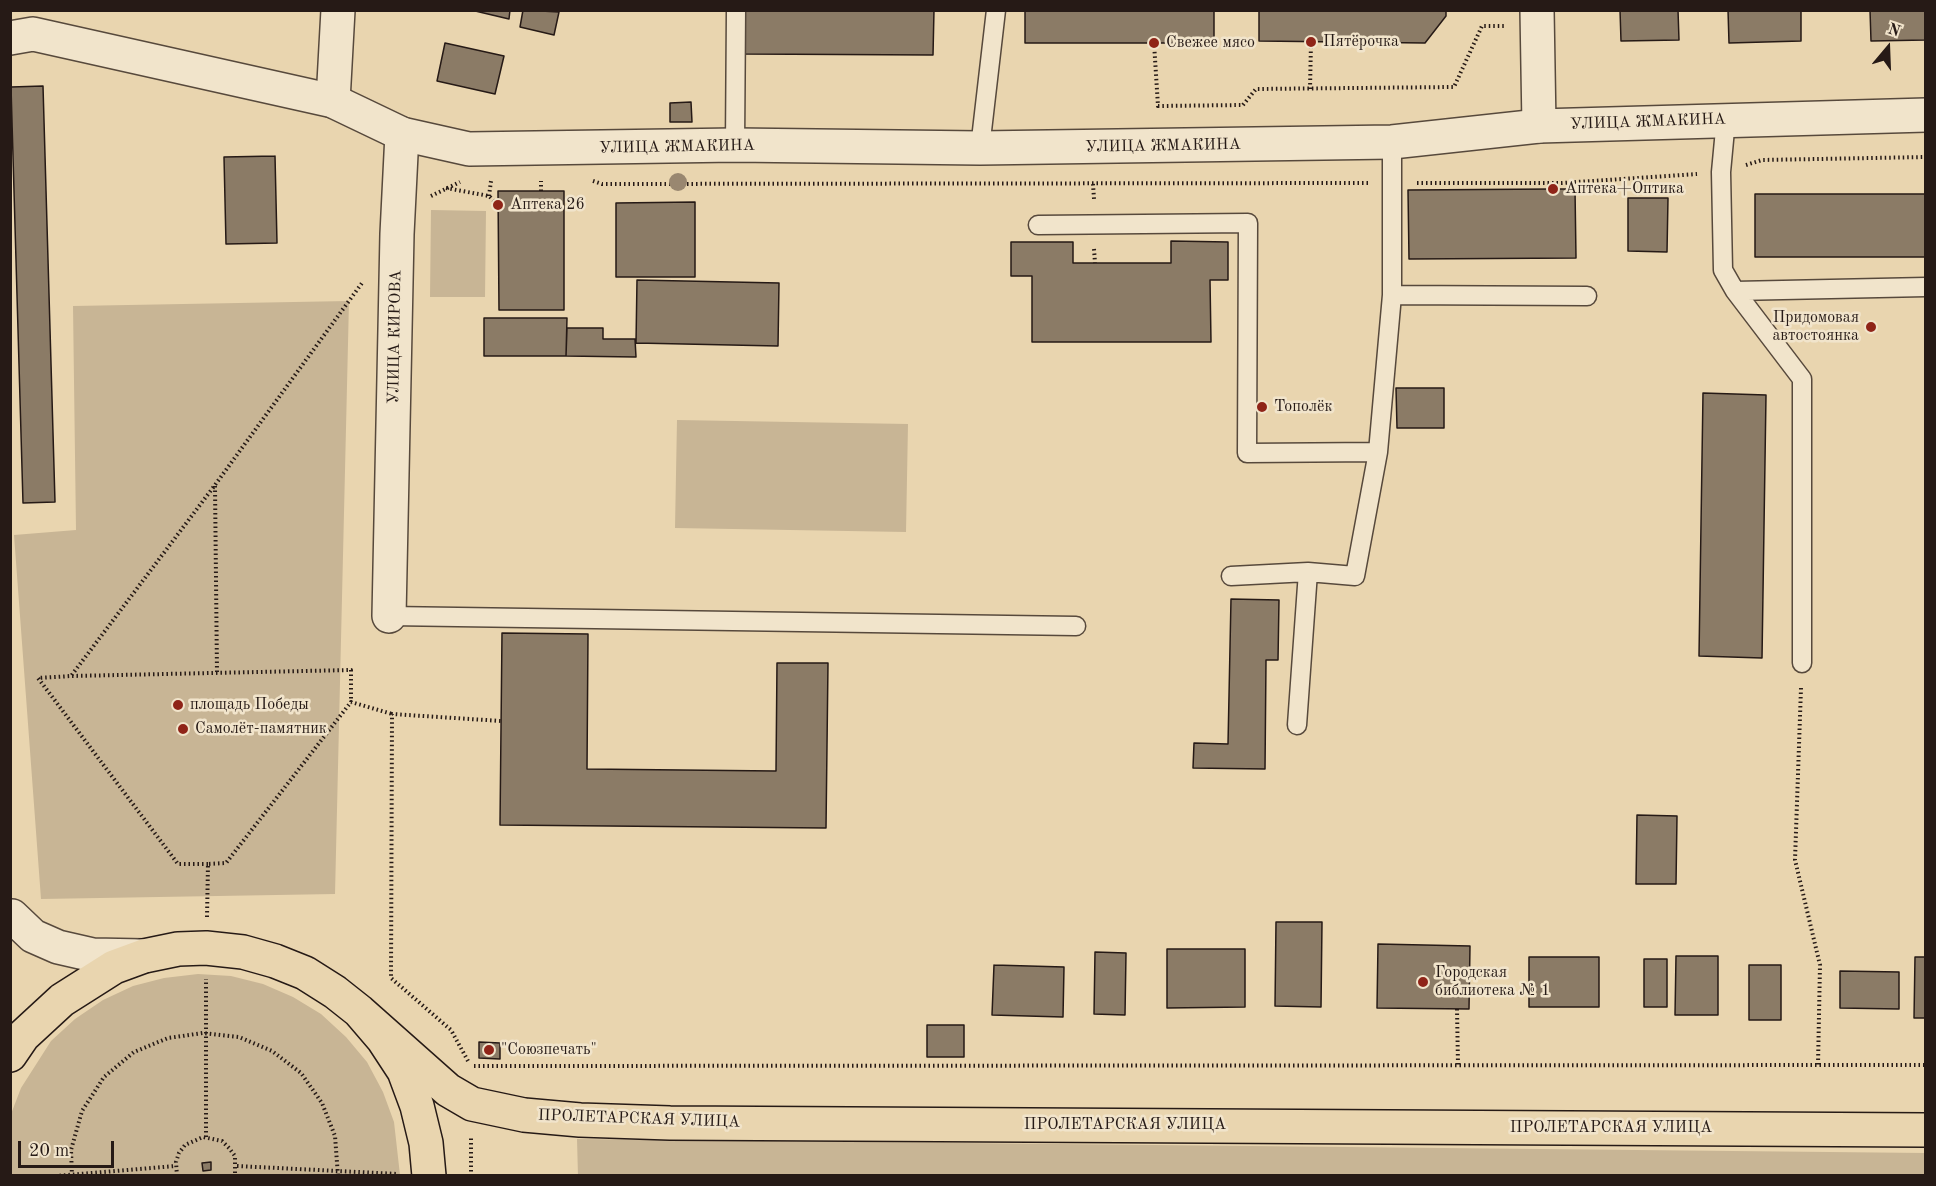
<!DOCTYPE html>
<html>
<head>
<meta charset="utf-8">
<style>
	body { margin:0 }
	#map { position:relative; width:1936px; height:1186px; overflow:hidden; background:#e9d5af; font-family:"Old Standard TT",serif }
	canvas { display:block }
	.frame { position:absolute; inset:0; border:12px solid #261a16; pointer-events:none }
	.north { position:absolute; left:1858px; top:18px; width:60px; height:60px; -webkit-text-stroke:4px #f1e4cb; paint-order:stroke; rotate:19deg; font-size:16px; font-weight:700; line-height:24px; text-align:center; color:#261a16 }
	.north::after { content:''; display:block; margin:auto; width:21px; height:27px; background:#261a16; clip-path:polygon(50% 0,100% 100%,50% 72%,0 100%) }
	.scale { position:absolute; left:18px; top:1141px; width:96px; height:27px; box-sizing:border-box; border:3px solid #261a16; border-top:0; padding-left:8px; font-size:18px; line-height:21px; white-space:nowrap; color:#261a16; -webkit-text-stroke:4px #f1e4cb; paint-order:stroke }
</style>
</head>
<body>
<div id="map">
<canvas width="1936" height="1186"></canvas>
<div class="frame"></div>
<div class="north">N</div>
<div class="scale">20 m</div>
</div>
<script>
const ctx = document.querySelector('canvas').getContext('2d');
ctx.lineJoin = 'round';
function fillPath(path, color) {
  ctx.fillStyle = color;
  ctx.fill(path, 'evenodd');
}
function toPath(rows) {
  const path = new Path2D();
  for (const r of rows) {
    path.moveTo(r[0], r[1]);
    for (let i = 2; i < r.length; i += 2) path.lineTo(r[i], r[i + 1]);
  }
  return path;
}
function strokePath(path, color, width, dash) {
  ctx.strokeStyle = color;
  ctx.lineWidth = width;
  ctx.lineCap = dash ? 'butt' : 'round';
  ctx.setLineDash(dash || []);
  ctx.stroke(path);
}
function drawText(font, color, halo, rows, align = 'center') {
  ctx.font = font + ' "Old Standard TT",serif';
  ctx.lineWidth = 5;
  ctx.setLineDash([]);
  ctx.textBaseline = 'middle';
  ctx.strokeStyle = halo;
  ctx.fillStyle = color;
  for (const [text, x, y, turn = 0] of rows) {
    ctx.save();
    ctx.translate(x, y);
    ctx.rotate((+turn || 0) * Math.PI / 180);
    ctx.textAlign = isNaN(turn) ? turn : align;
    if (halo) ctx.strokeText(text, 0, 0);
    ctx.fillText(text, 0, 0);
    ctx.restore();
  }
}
fillPath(toPath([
	[431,210,486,211,485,297,430,297],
	[349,301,335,894,41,899,14,535,76,530,73,306],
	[677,420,908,424,906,532,675,528],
	[198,974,231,976,263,984,293,997,321,1014,346,1037,367,1062,383,1092,394,1122,400,1175,11,1176,11,1114,21,1088,51,1041,75,1019,103,1000,133,986,164,978],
	[577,1139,1925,1153,1926,1175,578,1176]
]), '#c8b595');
const building = toPath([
	[471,10,510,10,509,19,471,10],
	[523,10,559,12,554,35,520,27,523,10],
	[745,10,934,10,933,55,745,54,745,10],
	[1025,10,1214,10,1214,43,1025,43,1025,10],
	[1259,10,1446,10,1446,16,1425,43,1259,41,1259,10],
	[1620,10,1678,10,1679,40,1621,41,1620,10],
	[1728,10,1801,10,1801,41,1729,43,1728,10],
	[1870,10,1926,10,1926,40,1871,41,1870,10],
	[445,43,504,56,495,94,437,81,445,43],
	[43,86,55,502,23,503,11,87,43,86],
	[691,102,692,122,670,122,670,103,691,102],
	[275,156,277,243,226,244,224,157,275,156],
	[1553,189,1575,189,1576,258,1409,259,1408,190,1553,189],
	[498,191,564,191,564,310,499,310,498,191],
	[1755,194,1926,194,1926,257,1755,257,1755,194],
	[1628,198,1668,198,1667,252,1628,251,1628,198],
	[695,202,695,277,616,277,616,203,695,202],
	[1171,241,1228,242,1228,280,1210,280,1211,342,1032,342,1032,276,1011,276,1011,242,1073,242,1073,263,1171,263,1171,241],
	[637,280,779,283,778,346,636,343,637,280],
	[484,318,567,318,566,356,484,356,484,318],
	[567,328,603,328,603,339,635,339,636,357,566,356,567,328],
	[1396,388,1444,388,1444,428,1397,428,1396,388],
	[1703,393,1766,395,1762,658,1699,656,1703,393],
	[1231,599,1279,600,1278,660,1266,660,1265,769,1193,768,1194,743,1228,744,1231,599],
	[502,633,588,634,587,769,776,771,777,663,828,663,826,828,500,825,502,633],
	[1637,815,1677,816,1676,884,1636,884,1637,815],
	[1276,922,1322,922,1321,1007,1275,1006,1276,922],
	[1378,944,1470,946,1469,1009,1377,1008,1378,944],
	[1167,949,1245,949,1245,1007,1167,1008,1167,949],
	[1095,952,1126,953,1125,1015,1094,1014,1095,952],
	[1676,956,1718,956,1718,1015,1675,1015,1676,956],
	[1529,957,1599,957,1599,1007,1529,1007,1529,957],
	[1915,957,1926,957,1926,1018,1914,1018,1915,957],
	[1644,959,1667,959,1667,1007,1644,1007,1644,959],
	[994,965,1064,967,1063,1017,992,1015,994,965],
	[1749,965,1781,965,1781,1020,1749,1020,1749,965],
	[1840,971,1899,972,1899,1009,1840,1008,1840,971],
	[927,1025,964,1025,964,1057,927,1057,927,1025],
	[479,1042,500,1043,500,1059,479,1058,479,1042],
	[211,1162,211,1170,203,1171,202,1163,211,1162]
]);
fillPath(building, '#8b7b66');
strokePath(building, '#261a16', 1.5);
const service = toPath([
	[1726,119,1721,172,1723,270,1735,291,1802,379,1802,663],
	[735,145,736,10],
	[980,148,996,10],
	[1038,225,1248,223,1247,453,1378,452],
	[1735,291,1926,287],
	[1392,295,1587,296],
	[1231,576,1308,572,1355,576,1378,452,1392,295,1392,142],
	[389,616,1076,626],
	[1297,725,1308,572]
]);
const minor = toPath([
	[1537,10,1539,126],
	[333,101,338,10],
	[389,616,397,234,402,134]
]);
const tertiary = toPath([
	[10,38,33,34,333,101,402,134,469,149,735,145,980,148,1392,142,1539,126,1926,115],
	[12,916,33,936,58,947,93,955,144,956]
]);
const primary = toPath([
	[359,1011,448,1090,472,1104,524,1115,580,1120,670,1123,1926,1130],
	[10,1055,23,1036,62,1000,114,967,144,956,178,949,206,948,243,952,275,961,305,973,335,992,359,1011,383,1039,404,1071,417,1106,426,1143,429,1176]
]);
strokePath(service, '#57493c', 21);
strokePath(minor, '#57493c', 36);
strokePath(tertiary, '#57493c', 36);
strokePath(primary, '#261a16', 36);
strokePath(toPath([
	[1154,43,1158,106,1243,105],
	[1310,89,1311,42],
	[1243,105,1256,89,1454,87,1482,26,1504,26],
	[1746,165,1762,160,1926,157],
	[593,181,602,184,1368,183],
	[1417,183,1562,183,1697,174],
	[1093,184,1094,199],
	[446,188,489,196,498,205],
	[541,191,541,181],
	[431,196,460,182],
	[489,196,491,181],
	[1094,249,1095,263],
	[215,486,217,673],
	[72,676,351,670,351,702],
	[1801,688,1795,860,1820,965,1818,1065],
	[208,864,178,864,38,678,71,676,215,485,362,283],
	[207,917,208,864,226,863,351,702,392,714],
	[1457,1009,1458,1065],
	[468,1061,451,1030,391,978,392,714,501,721],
	[474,1066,1926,1065],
	[206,1137,206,979],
	[237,1166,398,1174],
	[55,1176,176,1166],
	[72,1176,71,1150,82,1111,104,1077,134,1052,168,1038,203,1033,239,1037,272,1051,301,1073,322,1103,335,1136,338,1176],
	[177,1176,176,1162,179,1153,185,1145,203,1137,222,1141,229,1148,235,1156,235,1176],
	[471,1176,471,1137]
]), '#261a16', 4, [1.5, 3]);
strokePath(service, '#f1e4cb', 18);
strokePath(minor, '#f1e4cb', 33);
strokePath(tertiary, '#f1e4cb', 33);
strokePath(primary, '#e9d5af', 33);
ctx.fillStyle = '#998770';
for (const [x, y] of [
	[678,182]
]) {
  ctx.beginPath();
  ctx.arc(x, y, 9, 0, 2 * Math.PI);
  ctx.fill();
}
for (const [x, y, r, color] of [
	[1311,42,6,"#8f2418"],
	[1154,43,6,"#8f2418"],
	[1553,189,6,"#8f2418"],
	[498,205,6,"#8f2418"],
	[1871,327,6,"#8f2418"],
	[1262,407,6,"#8f2418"],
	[178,705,6,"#8f2418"],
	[183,729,6,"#8f2418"],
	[1423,982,6,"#8f2418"],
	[489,1050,6,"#8f2418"]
]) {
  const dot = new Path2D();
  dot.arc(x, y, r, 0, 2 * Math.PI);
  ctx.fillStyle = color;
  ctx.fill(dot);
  strokePath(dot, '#f1e4cb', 2);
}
drawText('16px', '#261a16', '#f1e4cb', [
	["Пятёрочка",1323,42],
	["Свежее мясо",1166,43],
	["Аптека+Оптика",1565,189],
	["Аптека 26",510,205],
	["Придомовая",1859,318,"right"],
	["автостоянка",1859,336,"right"],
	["Тополёк",1274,407],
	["площадь Победы",190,705],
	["Самолёт-памятник",195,729],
	["Городская",1435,973],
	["библиотека № 1",1435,991],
	["\"Союзпечать\"",501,1050]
], 'left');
drawText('16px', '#261a16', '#f1e4cb', [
	["УЛИЦА ЖМАКИНА",1648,122,-2],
	["УЛИЦА ЖМАКИНА",1163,146,-1],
	["УЛИЦА ЖМАКИНА",677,147,-1],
	["УЛИЦА КИРОВА",395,337,-89],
	["ПРОЛЕТАРСКАЯ УЛИЦА",639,1119,2],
	["ПРОЛЕТАРСКАЯ УЛИЦА",1125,1125],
	["ПРОЛЕТАРСКАЯ УЛИЦА",1611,1128]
]);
</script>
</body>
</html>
